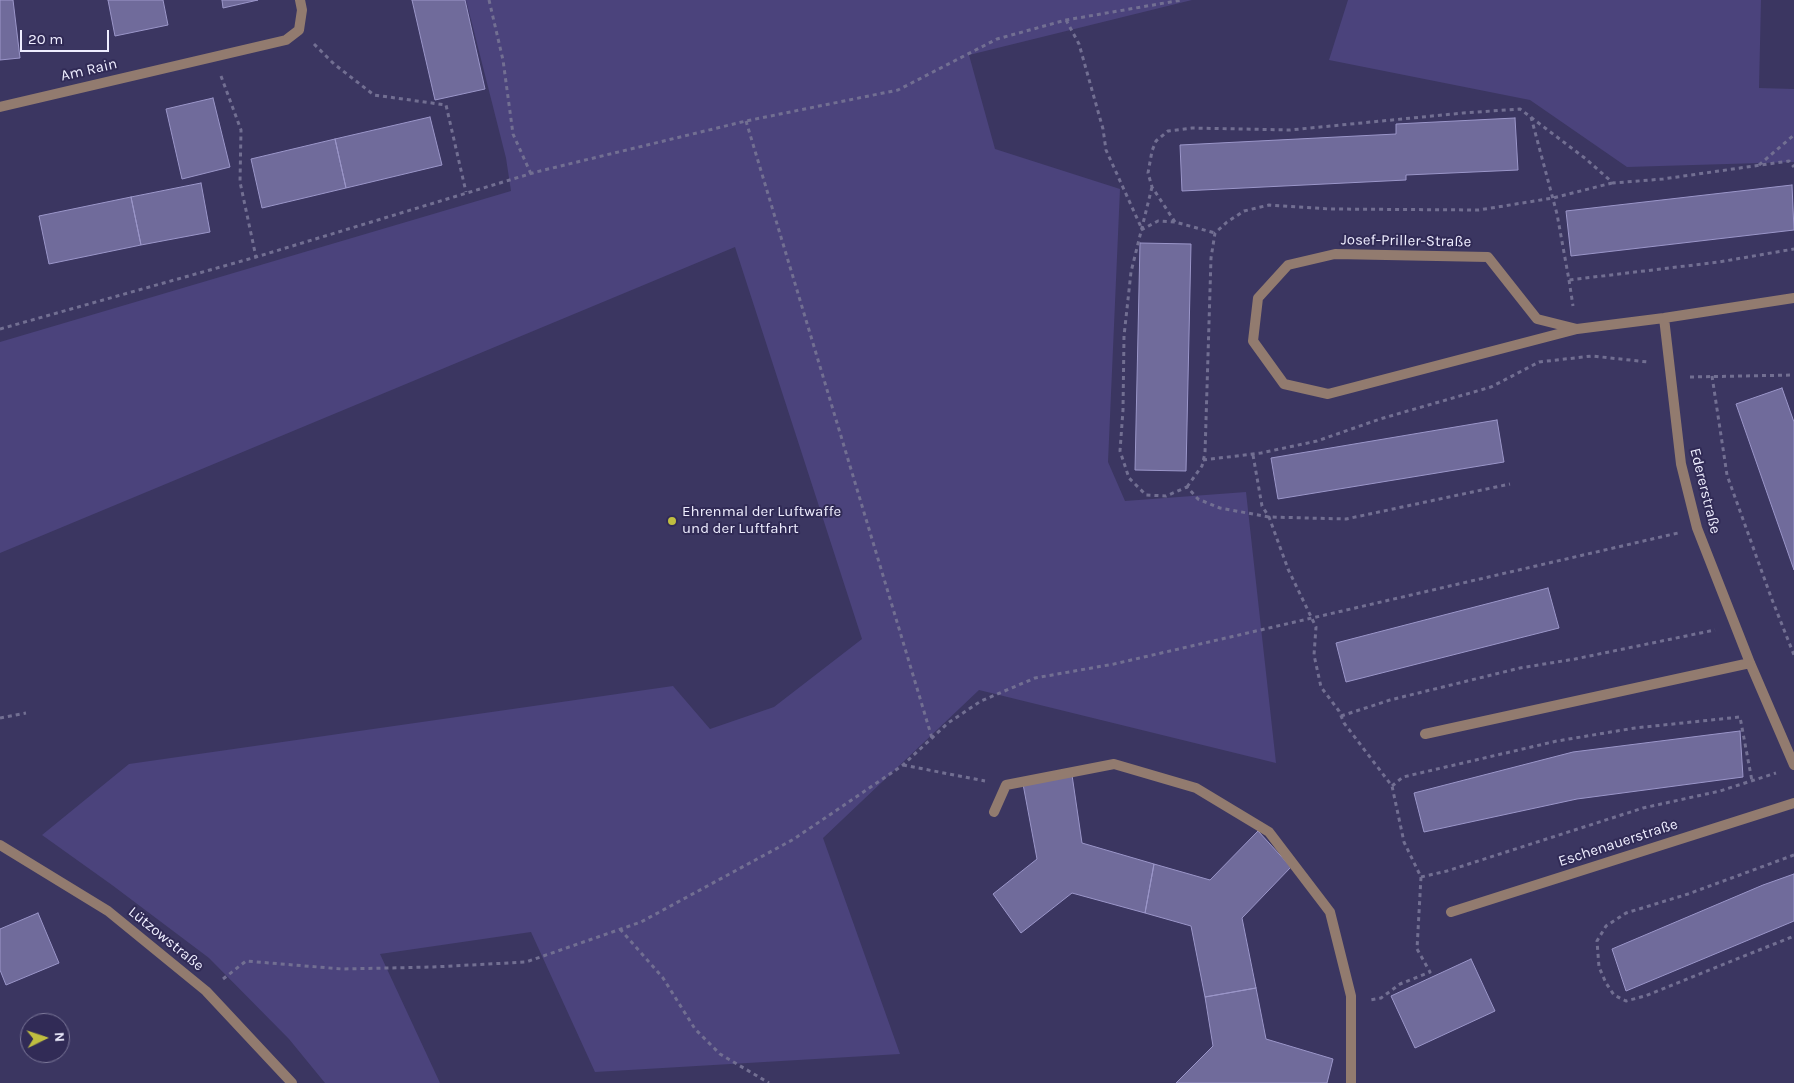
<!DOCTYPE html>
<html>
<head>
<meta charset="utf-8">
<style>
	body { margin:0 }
	#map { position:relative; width:1794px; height:1083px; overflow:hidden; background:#3b3661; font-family:Karla,sans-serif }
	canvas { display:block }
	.north { position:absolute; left:20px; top:1013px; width:50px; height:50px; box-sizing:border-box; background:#312b56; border:1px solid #7d799a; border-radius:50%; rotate:86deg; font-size:14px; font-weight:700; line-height:20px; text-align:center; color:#efeeff }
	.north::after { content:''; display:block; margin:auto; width:18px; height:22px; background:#c0be40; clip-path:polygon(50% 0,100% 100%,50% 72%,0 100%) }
	.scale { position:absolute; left:20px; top:30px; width:89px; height:22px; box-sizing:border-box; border:2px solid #efeeff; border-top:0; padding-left:6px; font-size:15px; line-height:18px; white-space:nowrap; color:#efeeff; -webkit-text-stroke:4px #312b56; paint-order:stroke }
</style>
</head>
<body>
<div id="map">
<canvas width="1794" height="1083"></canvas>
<div class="north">N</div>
<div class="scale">20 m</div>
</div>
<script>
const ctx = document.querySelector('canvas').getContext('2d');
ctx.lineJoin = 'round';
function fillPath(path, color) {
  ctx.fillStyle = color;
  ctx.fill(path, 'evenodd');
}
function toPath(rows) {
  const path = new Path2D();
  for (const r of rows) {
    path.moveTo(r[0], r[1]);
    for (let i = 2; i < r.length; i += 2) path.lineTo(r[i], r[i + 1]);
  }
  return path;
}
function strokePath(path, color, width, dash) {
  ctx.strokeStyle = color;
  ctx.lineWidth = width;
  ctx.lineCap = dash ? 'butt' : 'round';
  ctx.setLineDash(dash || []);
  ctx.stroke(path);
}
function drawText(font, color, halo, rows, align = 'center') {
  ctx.font = font + ' Karla,sans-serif';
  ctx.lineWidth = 4;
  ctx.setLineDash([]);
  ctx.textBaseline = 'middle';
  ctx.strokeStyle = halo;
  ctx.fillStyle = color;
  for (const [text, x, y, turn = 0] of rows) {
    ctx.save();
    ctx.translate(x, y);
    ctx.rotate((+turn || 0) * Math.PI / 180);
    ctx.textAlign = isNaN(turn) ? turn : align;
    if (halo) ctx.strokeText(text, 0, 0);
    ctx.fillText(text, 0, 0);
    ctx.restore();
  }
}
fillPath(toPath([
	[466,0,1192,0,969,55,995,149,1120,189,1108,462,1125,501,1246,492,1276,763,979,690,823,838,900,1054,595,1072,531,932,380,954,440,1083,325,1083,289,1039,209,958,112,885,42,835,129,764,673,686,710,729,774,707,862,639,735,247,0,553,0,342,511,191,506,158],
	[1348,0,1761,0,1759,88,1794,89,1794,162,1627,167,1530,100,1329,60]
]), '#4b437c');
const building = toPath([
	[0,0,13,0,20,58,0,60,0,0],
	[108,0,163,0,168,25,115,36,108,0],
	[222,0,258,0,223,8,222,0],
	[412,0,465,0,485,89,435,100,412,0],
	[213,98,230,167,182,179,166,109,213,98],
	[430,117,442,165,346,188,335,139,430,117],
	[1515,118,1518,170,1406,175,1406,180,1182,191,1180,145,1396,134,1396,124,1515,118],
	[335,139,346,188,262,208,251,159,335,139],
	[201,183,210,232,141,245,131,197,201,183],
	[1792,185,1794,230,1571,256,1566,211,1792,185],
	[131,197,141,245,49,264,39,216,131,197],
	[1140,243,1191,244,1186,471,1135,470,1140,243],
	[1782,388,1794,422,1794,570,1736,404,1782,388],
	[1497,420,1504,462,1278,499,1271,458,1497,420],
	[1548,588,1559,628,1346,682,1336,643,1548,588],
	[1740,731,1743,777,1577,799,1424,832,1414,793,1573,752,1740,731],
	[1072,775,1082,843,1154,864,1145,913,1072,893,1021,933,993,894,1037,859,1023,784,1072,775],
	[1258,831,1291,867,1242,918,1256,988,1205,997,1191,926,1145,913,1154,864,1210,880,1258,831],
	[1794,874,1794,921,1626,991,1612,949,1763,885,1794,874],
	[38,913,59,963,6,985,0,970,0,929,38,913],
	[1471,959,1495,1011,1415,1048,1391,996,1471,959],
	[1256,988,1266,1039,1333,1059,1327,1083,1176,1083,1213,1046,1205,997,1256,988]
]);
fillPath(building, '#706b9b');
strokePath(building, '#9b96c9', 1);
strokePath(toPath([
	[489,0,503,60,513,134,531,174],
	[1066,20,1079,44,1103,129,1106,150,1141,227],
	[314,44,334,64,374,95,446,105,466,192],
	[221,76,241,130,240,182,256,257],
	[1531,117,1557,214,1569,280,1719,262,1794,249],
	[746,121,932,738],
	[1759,165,1794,135],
	[1152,187,1131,272,1124,336,1123,410,1120,451,1129,478,1146,495,1166,496,1187,487,1198,499,1220,508,1269,517,1346,519,1510,484],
	[1175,222,1152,187,1148,173,1152,151,1156,141,1168,131,1192,128,1290,130,1463,113,1520,109,1586,159,1613,183,1663,179,1789,161,1794,167],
	[1141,230,1158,221,1175,222,1215,233],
	[1569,280,1573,306],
	[0,329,256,257,536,172,746,121,898,90,997,39,1066,20,1182,0],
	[1712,376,1727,475,1771,597,1794,655],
	[1690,377,1794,375],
	[1253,455,1262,506,1269,517,1288,569,1316,627,1314,655,1321,687,1339,711,1344,723,1392,786,1404,842,1421,877,1417,949,1430,972,1400,984,1381,998,1370,1000],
	[1203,460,1261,453,1317,441,1380,419,1491,387,1539,362,1592,356,1648,362],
	[1187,487,1202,466,1205,453,1211,258,1215,233,1227,222,1244,211,1269,205,1329,209,1479,210,1553,198,1612,183],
	[1341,716,1390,700,1520,668,1575,659,1715,630],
	[0,718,26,713],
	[903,765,985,781],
	[1392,786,1403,777,1557,741,1635,728,1740,717,1752,781],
	[1794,855,1688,894,1626,913,1606,926,1597,941,1599,967,1606,983,1614,995,1626,1001,1645,996,1794,936],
	[1421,877,1447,871,1643,808,1720,791,1776,773],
	[620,929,663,978,695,1029,720,1054,769,1083],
	[223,979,246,961,342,969,433,967,526,962,641,922,794,839,903,765,948,723,981,701,1035,678,1114,664,1678,533]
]), '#726f92', 3, [4, 4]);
strokePath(toPath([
	[0,107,286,40,299,30,302,10,300,0],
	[1664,318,1681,464,1697,528,1750,663,1794,765],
	[1577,329,1537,319,1488,257,1335,254,1288,265,1258,298,1253,341,1284,384,1328,394,1577,329,1664,318,1794,298],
	[1425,734,1750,663],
	[994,812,1006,785,1114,764,1196,788,1269,832,1330,912,1351,996,1351,1083],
	[0,845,108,911,206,991,292,1083],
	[1451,912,1794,803]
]), '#927b6f', 10);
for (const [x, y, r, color] of [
	[672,521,5,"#c0be40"]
]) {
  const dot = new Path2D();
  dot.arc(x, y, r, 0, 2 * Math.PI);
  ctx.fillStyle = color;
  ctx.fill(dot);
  strokePath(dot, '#312b56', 2);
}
drawText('15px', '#efeeff', '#312b56', [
	["Am Rain",89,70,-13],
	["Josef-Priller-Straße",1406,241,1],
	["Edererstraße",1705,491,76],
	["Eschenauerstraße",1618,843,-18],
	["Lützowstraße",166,939,39]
]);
drawText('15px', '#efeeff', '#312b56', [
	["Ehrenmal der Luftwaffe",682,512],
	["und der Luftfahrt",682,529]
], 'left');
</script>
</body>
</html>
